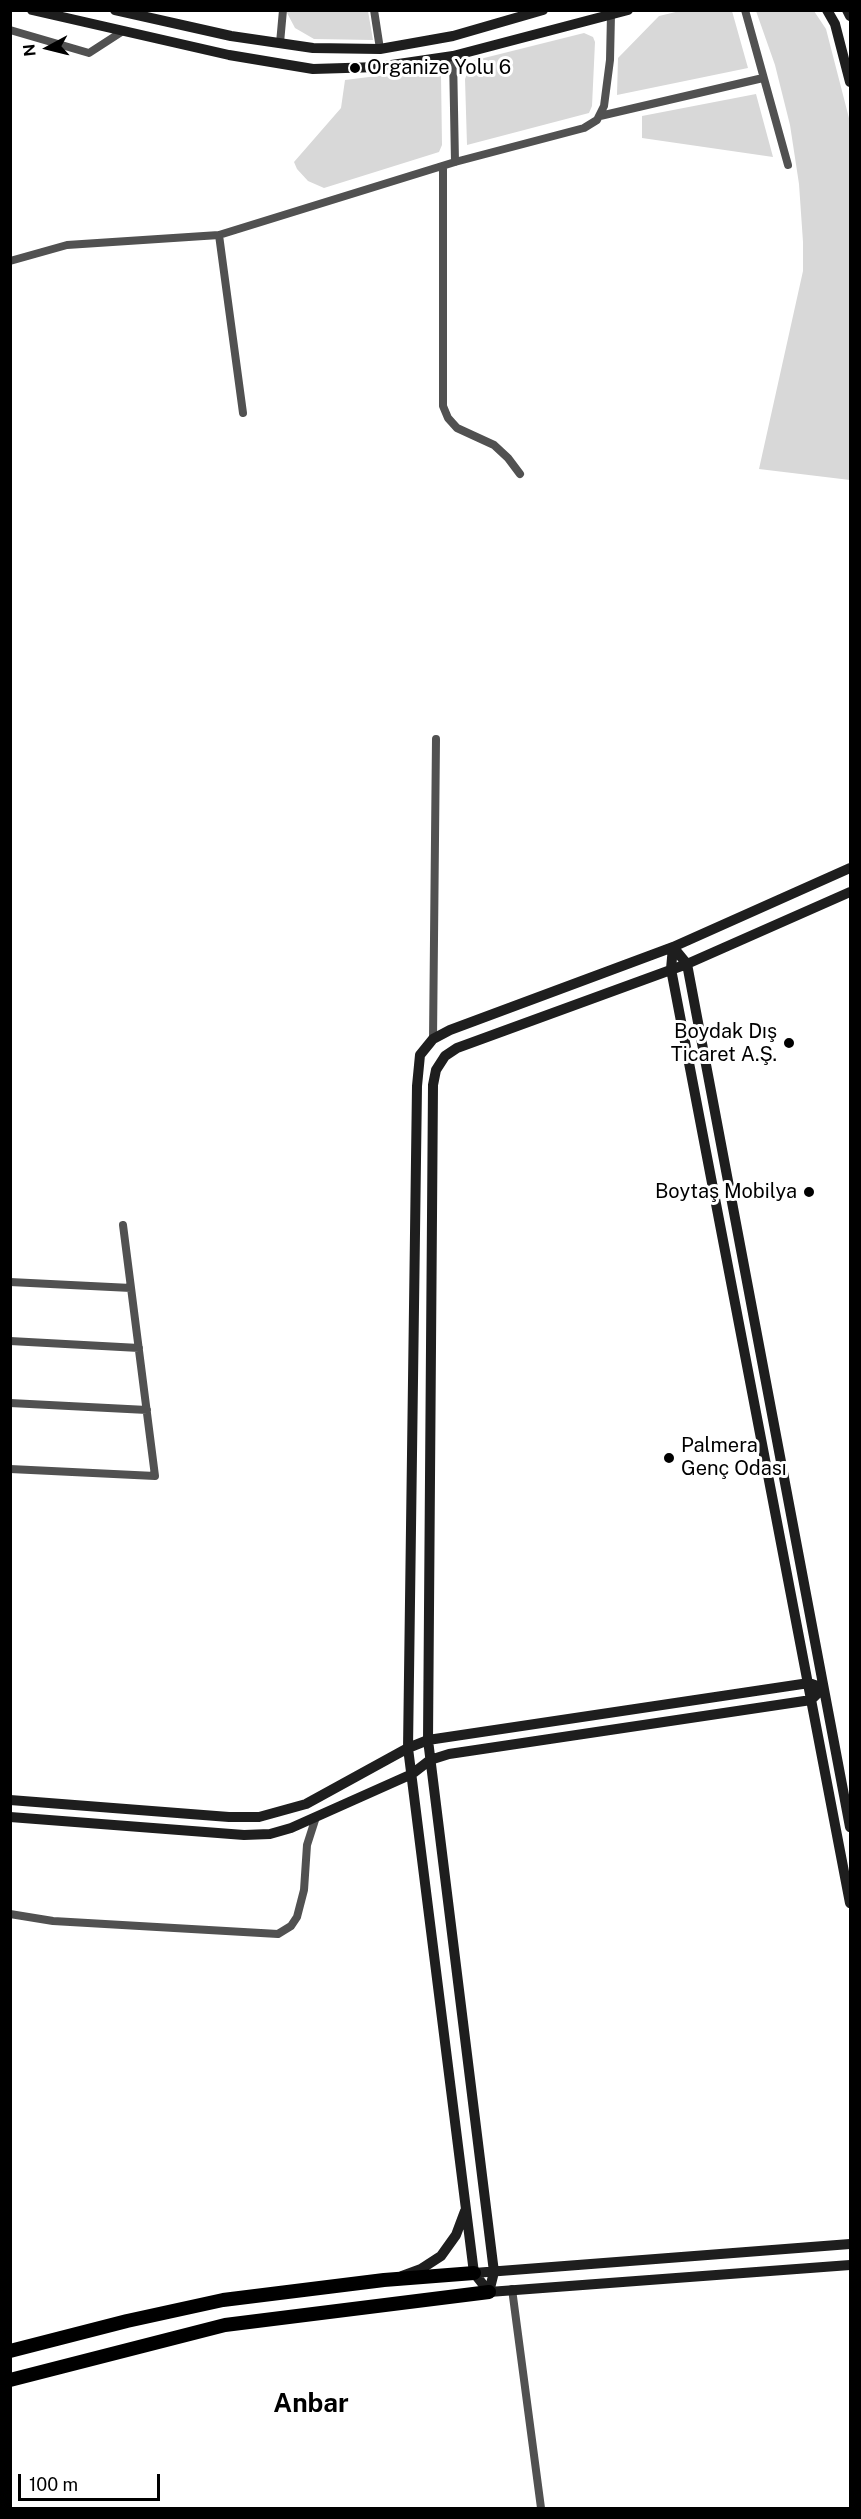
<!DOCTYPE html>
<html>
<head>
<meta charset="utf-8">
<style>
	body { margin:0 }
	#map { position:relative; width:861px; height:2519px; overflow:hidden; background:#fff; font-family:"Public Sans",sans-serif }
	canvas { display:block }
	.frame { position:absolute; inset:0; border:12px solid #000; pointer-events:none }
	.north { position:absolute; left:18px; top:18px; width:60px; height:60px; -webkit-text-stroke:4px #fff; paint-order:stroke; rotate:263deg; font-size:16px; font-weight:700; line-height:24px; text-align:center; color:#000 }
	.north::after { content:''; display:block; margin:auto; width:21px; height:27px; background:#000; clip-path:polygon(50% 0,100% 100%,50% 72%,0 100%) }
	.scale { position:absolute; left:18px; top:2474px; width:142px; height:27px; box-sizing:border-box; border:3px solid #000; border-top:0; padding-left:8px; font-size:18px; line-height:21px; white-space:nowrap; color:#000; -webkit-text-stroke:4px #fff; paint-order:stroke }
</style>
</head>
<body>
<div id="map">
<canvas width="861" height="2519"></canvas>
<div class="frame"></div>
<div class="north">N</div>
<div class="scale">100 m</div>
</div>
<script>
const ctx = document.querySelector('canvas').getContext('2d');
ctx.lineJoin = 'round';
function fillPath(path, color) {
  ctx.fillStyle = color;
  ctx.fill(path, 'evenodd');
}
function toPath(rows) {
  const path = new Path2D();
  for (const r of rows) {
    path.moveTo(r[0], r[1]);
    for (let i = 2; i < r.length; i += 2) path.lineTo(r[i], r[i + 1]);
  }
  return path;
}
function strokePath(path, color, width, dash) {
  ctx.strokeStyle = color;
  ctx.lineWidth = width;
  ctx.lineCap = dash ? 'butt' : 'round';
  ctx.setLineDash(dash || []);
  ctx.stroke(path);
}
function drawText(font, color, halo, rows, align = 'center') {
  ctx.font = font + ' "Public Sans",sans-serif';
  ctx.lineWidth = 6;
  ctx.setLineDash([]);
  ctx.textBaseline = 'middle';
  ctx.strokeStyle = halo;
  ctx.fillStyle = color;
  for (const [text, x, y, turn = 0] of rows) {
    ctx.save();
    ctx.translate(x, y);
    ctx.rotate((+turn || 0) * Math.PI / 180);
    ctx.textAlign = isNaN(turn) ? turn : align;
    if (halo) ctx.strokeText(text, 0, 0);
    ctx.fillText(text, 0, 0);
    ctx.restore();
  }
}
fillPath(toPath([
	[286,11,368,11,373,40,314,39,295,28],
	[680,11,732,11,748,68,617,95,618,58,659,16],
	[814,11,826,29,850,122,850,480,759,469,803,271,803,242,799,184,790,125,775,65,756,11],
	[584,33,593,37,595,42,592,106,589,113,467,145,465,79,472,61],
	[433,69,441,75,442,145,439,152,324,188,308,181,297,169,294,162,341,108,345,80],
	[756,94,773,157,642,138,642,116]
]), '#d8d8d8');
strokePath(toPath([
	[374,10,380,49],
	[745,10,788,165],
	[10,30,89,53,123,31],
	[280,43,283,10],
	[453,56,455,162],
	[600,116,763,78],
	[443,166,443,406,448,418,457,428,494,445,508,458,520,474],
	[219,235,243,413],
	[10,261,67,245,219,235,455,162,584,128,597,120,604,106,610,60,611,14],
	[433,1039,436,739],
	[10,1282,131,1288],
	[10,1341,139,1348],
	[10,1403,147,1410],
	[10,1469,155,1476,123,1225],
	[10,1914,53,1921,278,1934,291,1926,297,1917,304,1890,307,1845,316,1817],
	[512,2289,541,2508]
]), '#515151', 8);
strokePath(toPath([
	[32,10,229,55,313,69,378,67,453,56,628,10],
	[115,10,231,36,313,48,380,49,453,36,543,10],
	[827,10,835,24,850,82],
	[847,10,850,16],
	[673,947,671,969,850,1903],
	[673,947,687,964,850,1827],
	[10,1800,229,1817,259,1817,306,1804,408,1748,428,1740,809,1683,823,1688,811,1700,449,1754,430,1760,412,1774,291,1828,270,1834,244,1835,10,1817],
	[474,2273,850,2244],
	[402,2276,421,2269,441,2256,456,2235,465,2211],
	[489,2292,474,2273,408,1748,417,1086,420,1055,433,1039,450,1030,673,947,850,868],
	[489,2292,494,2272,428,1740,433,1085,436,1070,445,1056,457,1048,687,964,850,892],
	[489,2292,850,2265]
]), '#1e1e1e', 10);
strokePath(toPath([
	[10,2351,127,2321,223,2300,384,2280,474,2273],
	[10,2380,225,2325,489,2292]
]), '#000', 14);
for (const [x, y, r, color] of [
	[355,68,6,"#000"],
	[789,1043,6,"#000"],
	[809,1192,6,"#000"],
	[669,1458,6,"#000"]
]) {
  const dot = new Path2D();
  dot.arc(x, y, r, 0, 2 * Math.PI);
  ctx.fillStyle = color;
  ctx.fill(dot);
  strokePath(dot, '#fff', 2);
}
drawText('20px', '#000', '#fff', [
	["Organize Yolu 6",367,68],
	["Boydak Dış",777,1032,"right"],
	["Ticaret A.Ş.",777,1055,"right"],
	["Boytaş Mobilya",797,1192,"right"],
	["Palmera",681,1446],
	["Genç Odası",681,1469]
], 'left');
drawText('bold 26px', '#000', '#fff', [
	["Anbar",311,2404]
]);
</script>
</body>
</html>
